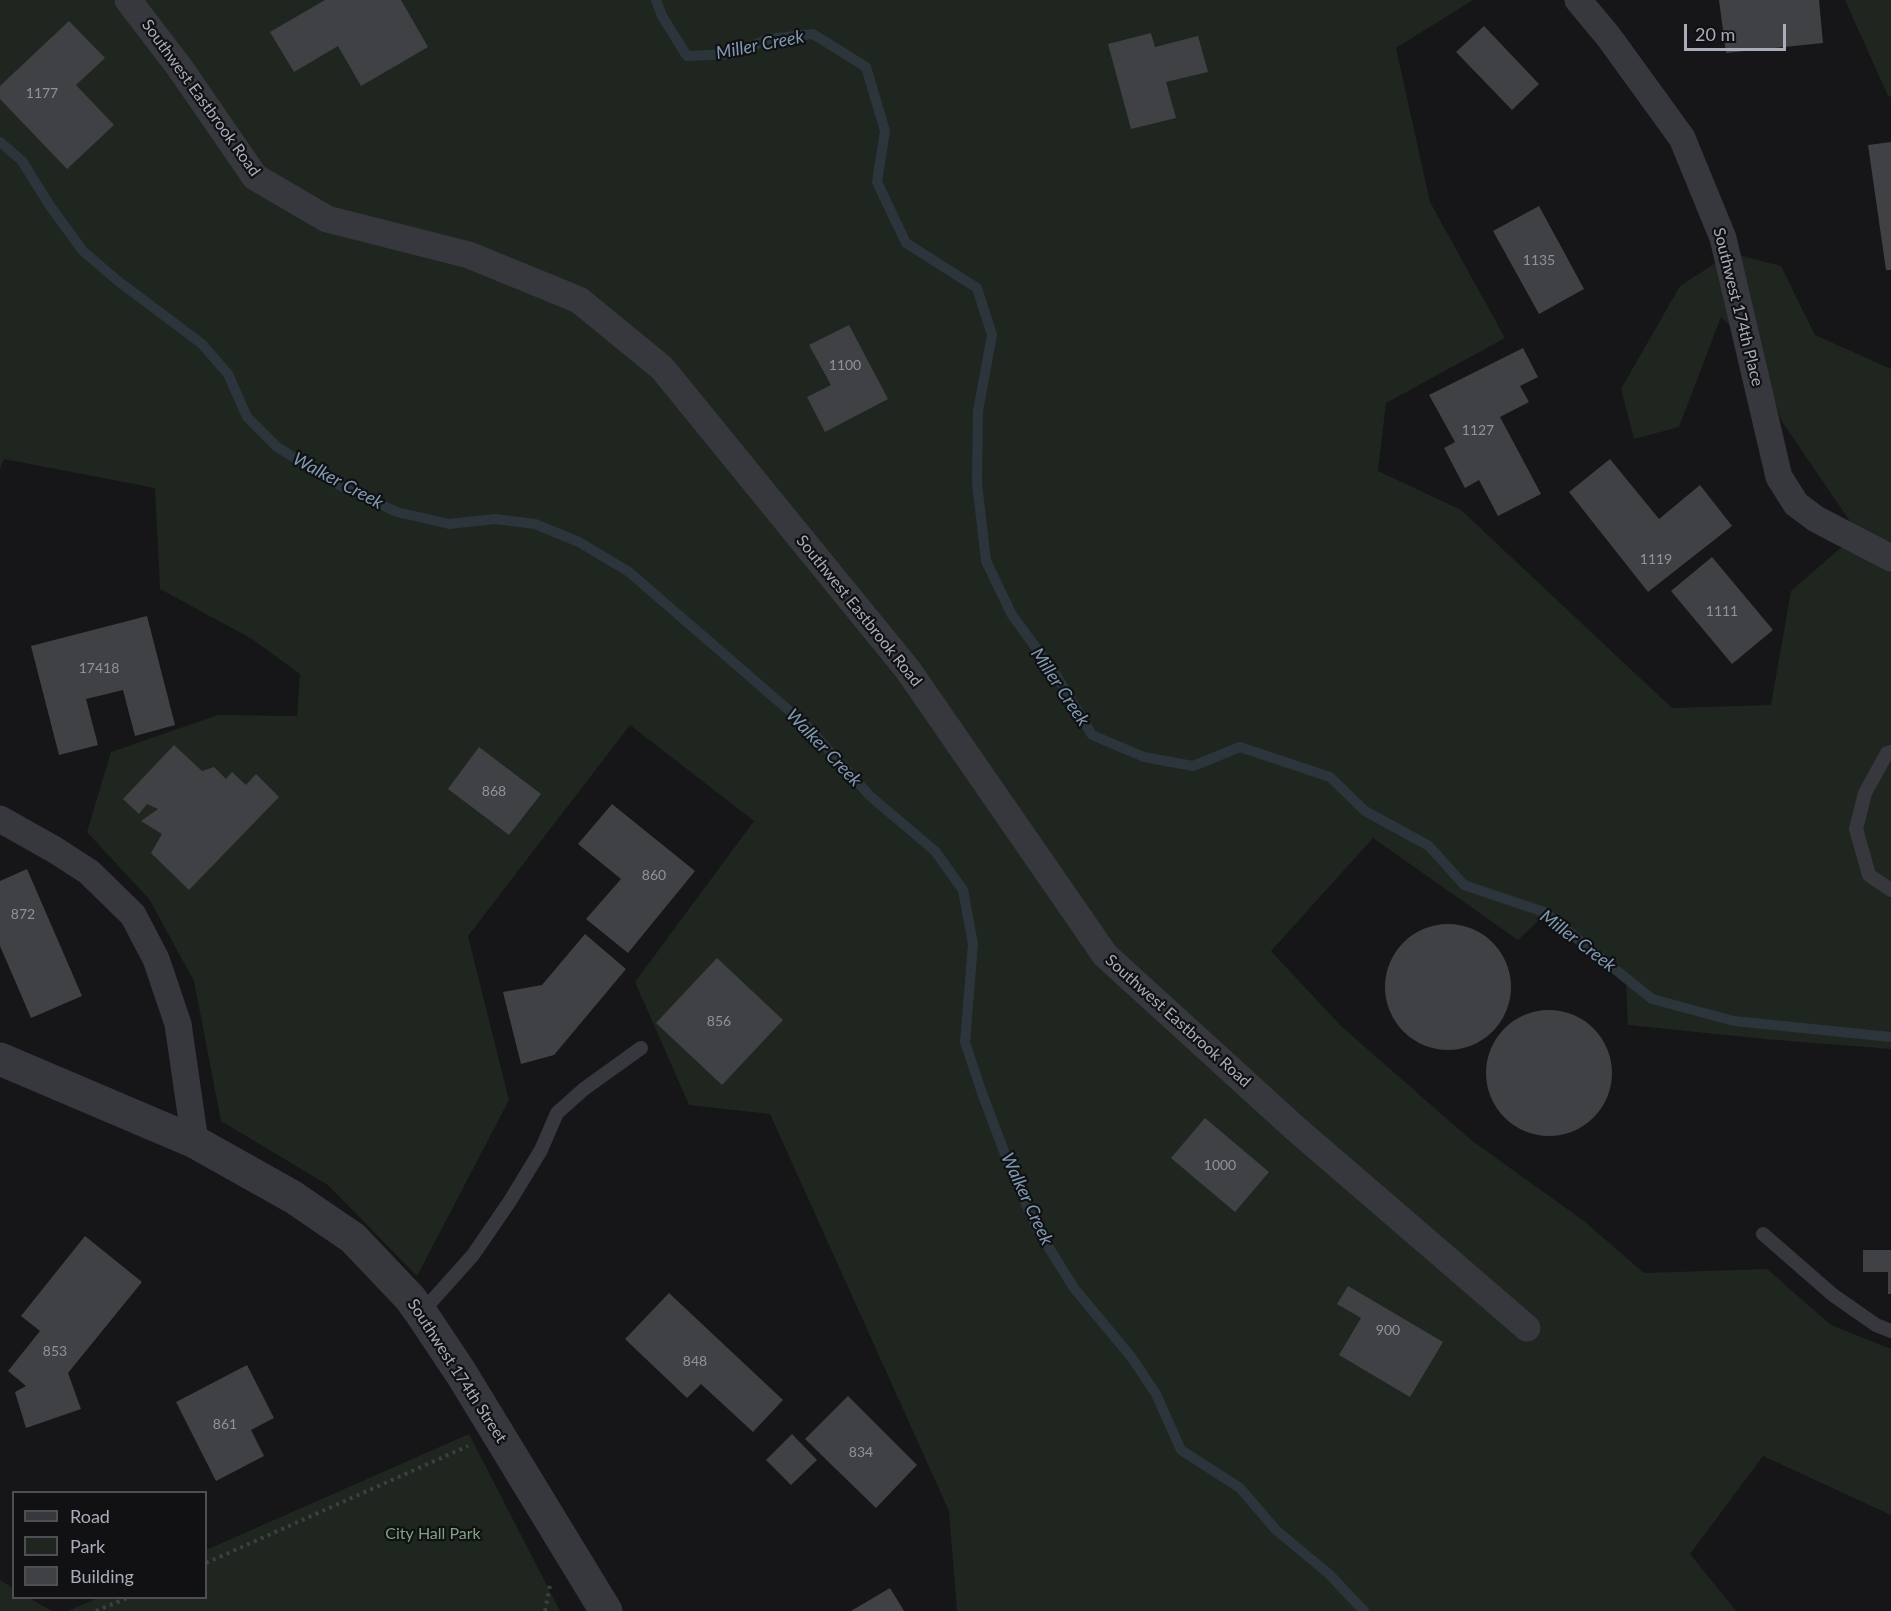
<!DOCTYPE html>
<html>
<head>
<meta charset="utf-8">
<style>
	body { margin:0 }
	#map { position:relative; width:1891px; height:1611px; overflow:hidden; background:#161618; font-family:Lato,sans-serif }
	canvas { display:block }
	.legend { position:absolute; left:12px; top:1491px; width:195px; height:108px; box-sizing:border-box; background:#111113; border:2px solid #4d4f55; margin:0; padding:8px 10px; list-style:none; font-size:18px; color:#a8adb8 }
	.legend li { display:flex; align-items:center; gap:12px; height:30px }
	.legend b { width:30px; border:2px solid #4d4f55 }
	.scale { position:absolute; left:1684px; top:24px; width:102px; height:27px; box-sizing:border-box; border:3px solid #a8adb8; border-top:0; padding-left:8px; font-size:18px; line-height:21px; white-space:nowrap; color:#a8adb8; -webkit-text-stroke:4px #111113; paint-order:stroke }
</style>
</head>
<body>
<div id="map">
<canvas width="1891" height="1611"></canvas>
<ul class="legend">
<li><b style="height:8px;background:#37383d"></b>Road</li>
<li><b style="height:16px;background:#1e261f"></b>Park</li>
<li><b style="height:16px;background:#404145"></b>Building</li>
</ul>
<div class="scale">20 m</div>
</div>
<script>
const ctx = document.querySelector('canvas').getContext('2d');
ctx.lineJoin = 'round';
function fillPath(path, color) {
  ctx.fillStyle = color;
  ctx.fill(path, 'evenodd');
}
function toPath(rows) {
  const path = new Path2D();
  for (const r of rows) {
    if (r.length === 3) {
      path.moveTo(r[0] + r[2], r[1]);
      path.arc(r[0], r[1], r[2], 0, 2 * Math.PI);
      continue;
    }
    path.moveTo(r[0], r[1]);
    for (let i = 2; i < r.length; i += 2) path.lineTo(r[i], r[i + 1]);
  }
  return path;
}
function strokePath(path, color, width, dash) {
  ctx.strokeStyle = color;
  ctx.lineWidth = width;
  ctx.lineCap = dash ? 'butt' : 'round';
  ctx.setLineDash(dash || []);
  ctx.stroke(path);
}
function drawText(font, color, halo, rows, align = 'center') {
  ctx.font = font + ' Lato,sans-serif';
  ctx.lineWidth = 4.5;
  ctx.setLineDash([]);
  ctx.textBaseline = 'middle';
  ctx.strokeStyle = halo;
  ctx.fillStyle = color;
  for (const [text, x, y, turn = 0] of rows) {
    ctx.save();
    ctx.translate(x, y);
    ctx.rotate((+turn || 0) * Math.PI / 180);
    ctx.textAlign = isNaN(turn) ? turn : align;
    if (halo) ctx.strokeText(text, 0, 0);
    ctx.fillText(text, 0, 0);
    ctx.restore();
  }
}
fillPath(toPath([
	[0,0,1473,0,1396,48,1430,202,1505,338,1386,403,1378,471,1461,510,1672,708,1771,705,1791,591,1858,533,1781,420,1756,351,1721,317,1679,427,1634,439,1621,389,1680,286,1731,253,1781,266,1815,335,1891,369,1891,1049,1765,1039,1628,1025,1626,983,1542,917,1518,940,1373,838,1271,951,1341,1026,1471,1140,1584,1221,1644,1273,1767,1269,1831,1325,1891,1349,1891,1515,1763,1456,1690,1554,1736,1611,957,1611,949,1511,770,1114,689,1105,635,982,754,821,630,725,468,936,509,1100,417,1276,328,1185,221,1121,194,981,149,899,87,832,111,752,218,715,297,716,300,674,252,639,160,589,155,488,4,459,0,469],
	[1845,0,1891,0,1891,97,1888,96],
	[469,1434,560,1611,68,1611,98,1598,206,1598,206,1550],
	[0,1580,13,1588,14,1598,29,1598,52,1611,0,1611]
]), '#1e261f');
strokePath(toPath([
	[656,0,662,16,687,56,732,54,769,39,813,34,866,67,885,131,877,182,906,243,977,288,992,335,978,411,977,483,986,561,1012,615,1056,675,1092,735,1144,757,1193,766,1240,747,1330,777,1365,811,1429,846,1464,885,1544,912,1652,999,1734,1021,1891,1037],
	[0,142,22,161,50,206,83,251,118,281,202,344,228,374,247,417,277,447,339,485,397,512,449,524,495,519,535,524,579,542,629,572,807,726,870,796,935,851,963,890,973,944,965,1042,982,1093,1014,1178,1039,1232,1074,1288,1132,1358,1156,1394,1181,1450,1240,1488,1276,1530,1329,1574,1364,1611]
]), '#2c353c', 10);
fillPath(toPath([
	[325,0,401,0,428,47,361,86,338,46,294,72,270,32],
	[1719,0,1819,0,1823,43,1726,53],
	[69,21,105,58,76,85,114,125,67,169,0,99,0,86],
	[1484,26,1539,84,1512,110,1456,52],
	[1151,33,1155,47,1198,36,1208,72,1166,82,1176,118,1131,129,1108,44],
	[1891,142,1891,270,1886,270,1868,145],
	[1539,206,1584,289,1539,314,1493,231],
	[849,325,888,399,825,432,807,397,831,385,809,345],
	[1523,348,1538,377,1520,386,1529,402,1500,417,1541,494,1498,516,1479,480,1465,488,1444,448,1455,442,1429,395],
	[1610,459,1659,519,1700,485,1732,526,1648,592,1569,492],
	[1712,557,1773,630,1732,664,1671,591],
	[147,616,175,725,135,736,123,690,86,699,98,745,59,755,31,646],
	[174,745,202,771,214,767,226,779,232,772,246,785,256,774,279,797,189,890,151,853,162,834,141,821,158,809,147,804,139,814,123,799],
	[479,747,541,794,509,835,448,789],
	[612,804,695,871,628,953,586,919,621,879,578,844],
	[27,869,82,996,31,1018,0,946,0,881],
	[1448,987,63],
	[585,934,626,969,554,1055,521,1064,503,992,542,985],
	[717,958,783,1020,722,1085,656,1023],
	[1549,1073,63],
	[1205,1118,1269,1172,1235,1212,1171,1158],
	[85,1236,142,1282,68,1373,81,1409,26,1428,15,1392,26,1386,8,1371,40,1331,21,1316],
	[1863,1250,1891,1250,1891,1294,1888,1294,1888,1272,1863,1272],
	[1348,1286,1443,1342,1410,1397,1339,1355,1361,1318,1337,1304],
	[669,1293,783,1400,753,1432,701,1384,687,1398,625,1339],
	[247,1365,274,1418,251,1430,264,1456,216,1481,176,1402],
	[848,1396,917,1465,876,1508,805,1439],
	[792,1434,817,1460,791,1485,766,1460],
	[890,1588,904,1611,851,1611]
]), '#404145');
strokePath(toPath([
	[206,1563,468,1446],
	[96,1611,127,1598],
	[545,1611,550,1585]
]), '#3d3f44', 4, [3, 4.5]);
strokePath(toPath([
	[1891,752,1887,753,1865,793,1856,829,1869,875,1891,890],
	[1763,1234,1833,1295,1876,1325,1891,1331],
	[421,1313,473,1255,510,1201,541,1150,557,1113,584,1089,641,1048]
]), '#37383d', 14);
strokePath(toPath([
	[128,0,180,68,255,177,327,219,469,255,579,300,662,368,908,670,1105,955,1296,1129,1527,1328],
	[1578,0,1608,36,1682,138,1723,238,1779,477,1796,504,1816,519,1891,558],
	[0,819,55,850,89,872,133,915,156,959,178,1024,195,1142]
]), '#37383d', 27);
strokePath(toPath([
	[0,1059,195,1142,293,1197,353,1238,410,1298,421,1313,461,1373,606,1611]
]), '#37383d', 33);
drawText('14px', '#8e929b', null, [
	["1177",42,93],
	["1135",1539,260],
	["1100",845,365],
	["1127",1478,430],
	["1119",1656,559],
	["1111",1722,611],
	["17418",99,668],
	["868",494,791],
	["860",654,875],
	["872",23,914],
	["856",719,1021],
	["1000",1220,1165],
	["900",1388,1330],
	["853",55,1351],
	["848",695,1361],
	["861",225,1424],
	["834",861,1452]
]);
drawText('16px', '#a8adb8', '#111113', [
	["Southwest Eastbrook Road",201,98,54],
	["Southwest 174th Place",1738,307,76],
	["Southwest Eastbrook Road",859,611,51],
	["Southwest Eastbrook Road",1178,1021,42],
	["Southwest 174th Street",457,1371,57]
]);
drawText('16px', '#7fa381', '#111113', [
	["City Hall Park",433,1534]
]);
drawText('italic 18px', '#7f9bb3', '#111113', [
	["Miller Creek",760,45,-11],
	["Walker Creek",338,481,28],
	["Miller Creek",1060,687,56],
	["Walker Creek",824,748,46],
	["Miller Creek",1578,941,37],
	["Walker Creek",1027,1199,65]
]);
</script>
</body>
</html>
